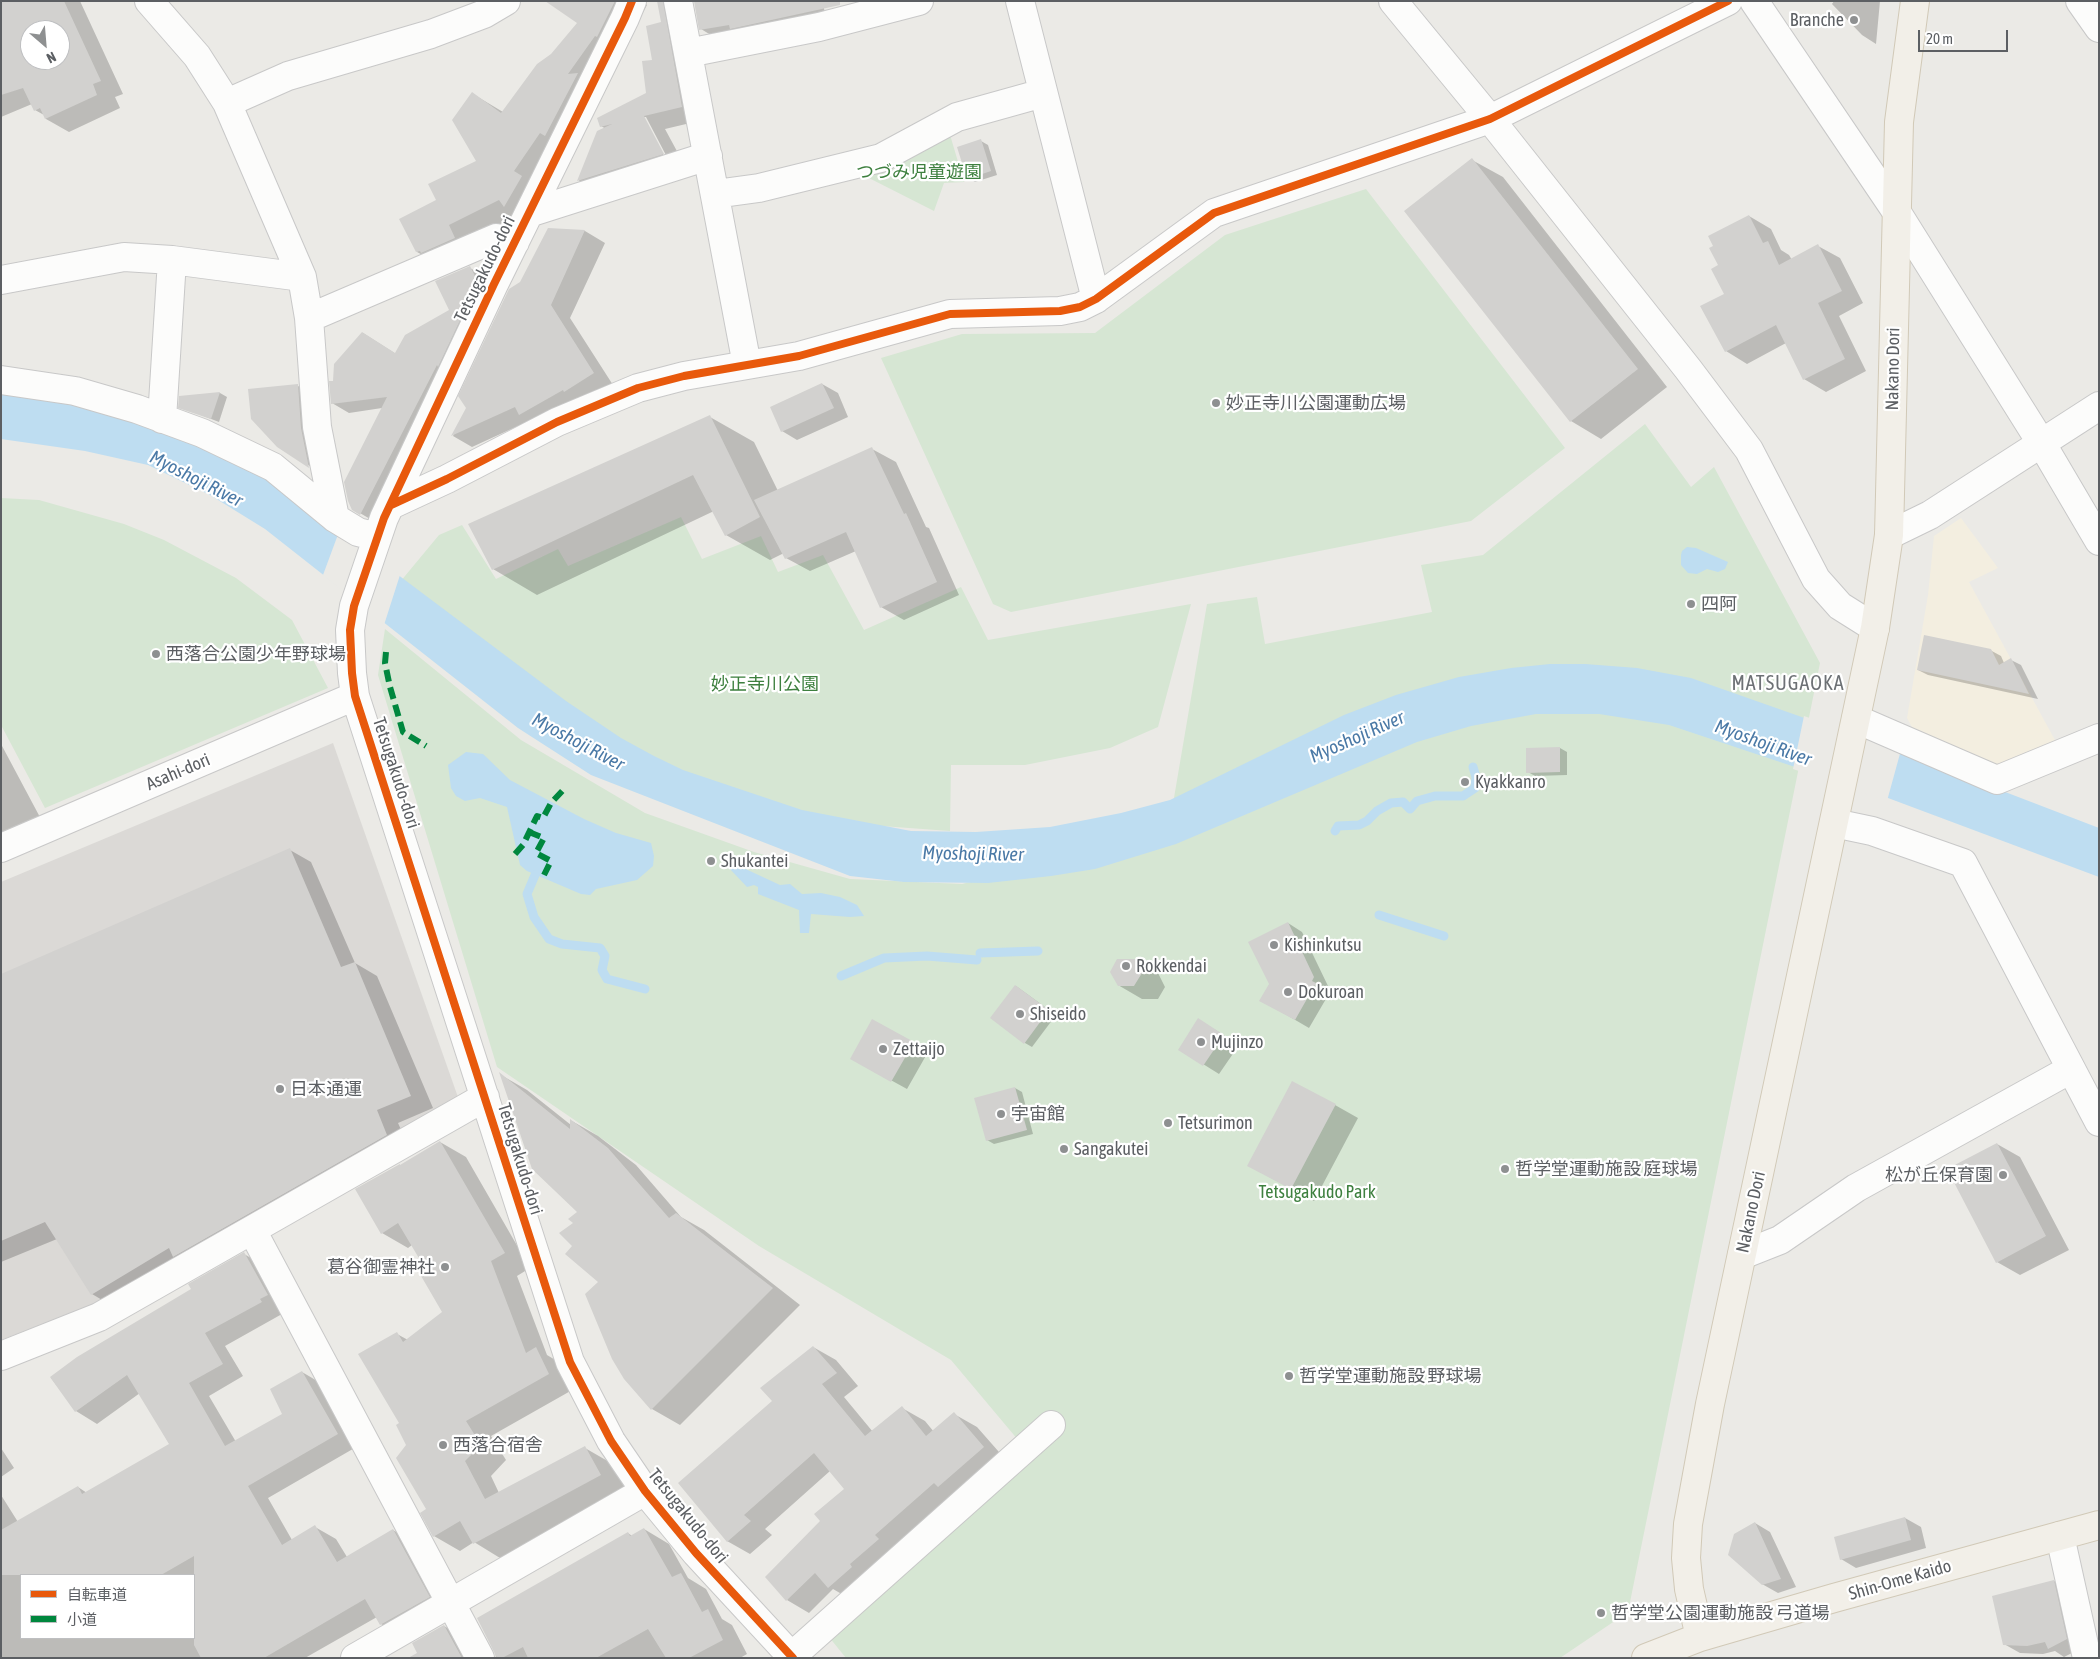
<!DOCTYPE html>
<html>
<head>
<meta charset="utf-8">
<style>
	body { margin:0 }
	#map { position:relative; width:2100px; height:1659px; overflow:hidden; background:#ebeae6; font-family:"Asap Condensed","Noto Sans JP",sans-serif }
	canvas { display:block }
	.frame { position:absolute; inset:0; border:2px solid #5c5f63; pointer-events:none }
	.legend { position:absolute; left:20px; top:1574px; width:175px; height:65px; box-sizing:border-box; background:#fff; border:1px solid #bebfc1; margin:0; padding:6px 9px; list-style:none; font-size:15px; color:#5c5f63 }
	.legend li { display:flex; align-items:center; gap:10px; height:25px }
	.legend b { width:25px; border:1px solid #bebfc1 }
	.north { position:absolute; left:20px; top:20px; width:50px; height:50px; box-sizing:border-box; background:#fff; border:1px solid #bebfc1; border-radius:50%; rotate:153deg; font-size:14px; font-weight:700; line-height:20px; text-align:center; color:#5c5f63 }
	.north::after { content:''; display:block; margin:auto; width:18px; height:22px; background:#8e9091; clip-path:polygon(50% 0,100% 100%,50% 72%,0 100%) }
	.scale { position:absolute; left:1918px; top:30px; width:90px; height:22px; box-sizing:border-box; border:2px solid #5c5f63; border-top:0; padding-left:6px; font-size:15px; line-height:18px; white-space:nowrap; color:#5c5f63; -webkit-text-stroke:4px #fff; paint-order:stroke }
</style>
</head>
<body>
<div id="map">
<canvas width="2100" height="1659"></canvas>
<div class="frame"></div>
<ul class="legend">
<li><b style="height:6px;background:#e8590c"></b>自転車道</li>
<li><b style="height:6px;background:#00873e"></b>小道</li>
</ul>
<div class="north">N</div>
<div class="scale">20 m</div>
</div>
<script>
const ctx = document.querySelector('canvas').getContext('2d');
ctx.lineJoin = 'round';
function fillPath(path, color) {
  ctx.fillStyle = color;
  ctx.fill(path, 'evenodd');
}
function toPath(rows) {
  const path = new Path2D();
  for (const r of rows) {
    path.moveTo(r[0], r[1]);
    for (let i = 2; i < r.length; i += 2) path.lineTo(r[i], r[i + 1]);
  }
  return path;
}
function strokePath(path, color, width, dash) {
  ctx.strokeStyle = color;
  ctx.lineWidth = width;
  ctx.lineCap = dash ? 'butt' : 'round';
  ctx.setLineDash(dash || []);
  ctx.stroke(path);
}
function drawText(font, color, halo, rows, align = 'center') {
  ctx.font = font + ' "Asap Condensed","Noto Sans JP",sans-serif';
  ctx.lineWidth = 4.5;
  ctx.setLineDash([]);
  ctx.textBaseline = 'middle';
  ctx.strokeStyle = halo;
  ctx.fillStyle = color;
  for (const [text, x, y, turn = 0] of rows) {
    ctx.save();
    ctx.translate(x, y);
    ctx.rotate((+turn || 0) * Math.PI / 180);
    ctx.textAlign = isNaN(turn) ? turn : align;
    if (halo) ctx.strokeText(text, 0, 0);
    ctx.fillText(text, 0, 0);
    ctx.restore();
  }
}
fillPath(toPath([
	[1961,518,1998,568,1969,582,2056,742,1998,770,1918,738,1907,718,1928,595,1934,536]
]), '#f3eee0');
fillPath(toPath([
	[333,743,459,1100,100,1302,1,1340,1,882]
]), '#dbd9d6');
fillPath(toPath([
	[948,128,964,182,944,183,934,211,861,174],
	[1366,189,1565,448,1471,521,1011,612,993,604,881,358,962,334,1095,333,1225,235],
	[1645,424,1691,487,1714,467,1820,663,1628,1612,1560,1658,846,1658,829,1637,1029,1453,951,1360,759,1246,497,1067,378,675,385,629,521,740,645,813,754,852,850,879,962,884,1168,833,1207,604,1257,597,1265,644,1432,612,1421,565,1483,555],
	[1,498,39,500,124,524,164,540,236,578,292,620,328,688,45,808,1,725],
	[681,517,702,559,761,536,778,572,823,555,864,630,961,587,988,640,1191,604,1158,727,1110,748,1025,765,951,765,950,831,868,825,818,819,680,772,621,740,562,703,400,582,439,535,462,525,496,579,558,549,568,566]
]), '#d6e6d3');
fillPath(toPath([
	[1,387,96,403,268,471,349,538,566,701,621,738,654,756,683,770,802,810,911,831,976,832,1050,827,1121,813,1170,800,1344,715,1396,695,1459,677,1511,668,1550,664,1585,664,1637,668,1691,678,1901,752,2099,828,2099,877,1888,798,1669,725,1599,714,1536,714,1471,726,1417,742,1176,844,1095,869,1051,876,988,883,904,882,850,876,591,775,518,728,265,529,210,495,148,465,85,451,1,439],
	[1687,547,1696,548,1728,562,1725,569,1718,572,1707,569,1697,574,1688,573,1681,565,1681,555,1682,551],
	[466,752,483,754,510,780,584,819,616,833,651,843,654,856,653,866,637,880,596,889,590,895,581,894,527,871,520,865,507,807,480,798,465,801,456,796,451,788,448,765],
	[737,865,780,885,790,884,802,894,821,893,840,897,857,905,864,916,850,917,811,914,809,933,800,933,799,910,758,894,758,887,754,885,747,887,730,869]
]), '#beddf1');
fillPath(toPath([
	[340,529,400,575,384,625,323,575],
	[1804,716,1901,750,1887,801,1793,769]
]), '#ebeae6');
fillPath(toPath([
	[1,1,80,1,123,94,115,97,120,108,69,132,46,119,44,115,35,110,32,104,1,117],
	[30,30,60,30,60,60,30,60],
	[560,1,643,1,647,5,623,51,521,216,474,240,443,266,417,252,437,201,478,161,473,94,503,112,578,23],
	[661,1,684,13,703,120,665,129,685,166,600,193,579,181,598,132,606,129,601,126,647,94,663,23],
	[643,117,646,117,668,159,666,160],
	[1834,1,1880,1,1876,44,1862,35,1832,4],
	[823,2,827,27,724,43,701,29],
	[981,141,988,145,997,175,975,182,968,178],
	[1472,160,1503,177,1667,387,1601,439,1571,421],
	[1749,216,1771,229,1781,250,1789,255,1792,260,1818,246,1840,258,1863,303,1839,316,1866,371,1826,392,1804,379,1786,343,1747,364,1726,351,1726,294,1720,266],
	[549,229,585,231,605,243,570,318,613,385,540,426,531,420,472,447,453,436,468,408,521,283],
	[470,268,486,277,377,523,353,509,382,408,349,413,332,403,334,382,363,333,396,354,451,311],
	[822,384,838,393,848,417,797,440,782,431],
	[298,386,313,395,324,475,278,446],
	[220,393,227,397,219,422,180,407,180,397],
	[710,417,754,442,778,491,872,449,896,462,926,527,929,528,959,595,904,620,881,607,856,551,810,571,786,558,784,553,770,560,726,535,714,511,537,595,493,569],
	[1990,650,2001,656,2004,663,2011,660,2021,665,2038,699,1928,675,1918,670],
	[1,744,50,836,1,861],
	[1560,748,1567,752,1567,775,1535,776,1528,772],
	[290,850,311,862,355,963,377,976,433,1108,398,1123,409,1147,114,1307,92,1294,57,1239,1,1262,1,1107],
	[1288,923,1302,932,1328,986,1326,990,1330,992,1309,1028,1261,1000,1270,984],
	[1135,960,1158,973,1165,987,1158,999,1142,999,1118,985],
	[1016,986,1056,1015,1032,1047,1025,1043],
	[1214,1029,1239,1045,1219,1074,1179,1049],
	[913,1043,928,1052,907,1089,867,1067],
	[501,1075,527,1090,571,1125,572,1121,598,1136,636,1165,681,1217,704,1230,800,1305,680,1425,652,1409,600,1282,574,1246,575,1224,579,1212],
	[1015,1088,1022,1092,1033,1134,994,1144,987,1140],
	[1335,1105,1358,1118,1314,1201,1249,1166],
	[440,1142,466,1157,530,1268,517,1276,547,1355,562,1364,574,1389,491,1436,506,1460,491,1476,499,1493,585,1448,611,1463,626,1490,500,1558,474,1542,460,1551,434,1536,428,1509,401,1424,397,1334,408,1340,444,1312,425,1265,412,1245,408,1248,382,1233,401,1166],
	[1997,1144,2020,1157,2069,1250,2020,1275,1997,1262],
	[244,1254,265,1266,282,1314,225,1346,243,1376,209,1396,236,1442,284,1414,302,1372,324,1385,358,1446,268,1498,292,1540,315,1527,336,1539,347,1557,393,1530,414,1542,450,1609,402,1637,381,1624,377,1617,305,1658,1,1658,1,1495,18,1522,78,1487,87,1493,170,1445,140,1393,97,1424,76,1411,51,1378,193,1290],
	[21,1575,194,1575,194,1638,21,1638],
	[813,1347,836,1360,858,1386,844,1397,873,1432,902,1408,925,1421,934,1432,954,1414,977,1427,1006,1460,852,1600,833,1589,809,1613,787,1600,822,1521,846,1489,830,1471,765,1529,772,1535,750,1554,727,1541,774,1401],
	[1,1448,14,1468,1,1477],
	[1905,1518,1921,1527,1926,1548,1856,1568,1841,1559],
	[1755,1523,1770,1532,1796,1587,1778,1593,1762,1584],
	[644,1529,669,1544,688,1578,706,1589,722,1619,732,1625,747,1654,740,1658,496,1658,495,1650,628,1533,632,1536],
	[2054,1581,2069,1590,2082,1648,2064,1657,2055,1651,2043,1654,2020,1653,2004,1644],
	[444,1626,464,1637,475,1658,421,1658]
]), '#0003');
strokePath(toPath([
	[1335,831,1338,826,1359,825,1367,821,1377,811,1391,803,1403,802,1410,809,1417,801,1435,796,1463,796,1475,788,1476,777,1473,767],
	[535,875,527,894,534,917,549,939,562,944,600,948,605,956,602,970,607,979,645,989],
	[1379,915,1444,936],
	[980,953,1038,951],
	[841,976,884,958,927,956,977,960]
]), '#beddf1', 9);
fillPath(toPath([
	[1,1,64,1,101,81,93,84,97,95,45,119,40,108,34,111,23,88,1,95],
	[30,30,60,30,60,60,30,60],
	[545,1,615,1,597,37,595,36,568,74,578,73,545,136,540,133,514,171,522,176,504,207,499,200,449,225,455,238,421,253,420,251,416,252,399,219,436,200,428,184,476,161,452,120,472,92,501,113,537,64,551,54,577,23],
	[657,1,663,1,682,107,644,116,664,154,577,181,597,131,612,124,600,127,597,118,646,93,642,61,652,60,646,26,661,22],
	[694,1,840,1,840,5,730,29,729,25,699,30],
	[981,139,991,171,967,179,957,147],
	[1472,158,1638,369,1570,422,1404,211],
	[1749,215,1763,243,1768,241,1779,265,1818,244,1842,291,1818,303,1845,359,1803,380,1776,325,1725,352,1700,306,1724,294,1711,269,1718,265,1709,248,1713,246,1708,236],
	[548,228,585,230,551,305,594,373,564,392,563,390,519,415,515,407,451,436,466,408,458,396,509,289,520,282],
	[470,266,478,282,438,367,437,365,360,515,352,510,348,501,344,482,387,397,331,404,329,381,333,381,334,364,362,332,395,353,405,335,449,310,435,281],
	[822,383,834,408,781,432,770,407],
	[298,384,301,428,309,468,277,447,251,419,248,389],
	[220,392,211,419,178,408,179,396],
	[710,415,760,517,725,536,693,475,492,570,468,524],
	[872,447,904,514,906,513,937,582,880,608,846,532,785,559,754,500],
	[1924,635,1991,649,1999,665,2011,658,2029,694,1917,670],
	[1560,747,1560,772,1526,773,1526,748],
	[290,848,341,967,355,962,411,1096,377,1110,387,1135,173,1257,169,1248,91,1295,45,1222,1,1241,1,974],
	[1288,922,1314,977,1312,981,1316,983,1295,1020,1259,1001,1269,984,1248,942],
	[1117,959,1135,959,1142,973,1134,986,1118,986,1110,972],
	[1015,985,1049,1010,1024,1044,990,1018],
	[1198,1018,1224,1035,1203,1066,1178,1050],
	[872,1019,914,1042,891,1082,850,1059],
	[499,1072,570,1129,570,1119,608,1148,669,1218,676,1213,773,1288,651,1410,624,1379,612,1359,585,1294,598,1282,565,1254,572,1246,559,1233,573,1223,568,1219,577,1212,532,1169],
	[1292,1081,1336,1104,1291,1189,1247,1166],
	[1015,1087,1027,1130,986,1141,974,1098],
	[440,1141,505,1253,491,1261,526,1353,536,1347,549,1374,466,1421,481,1445,465,1461,485,1499,585,1446,601,1475,473,1544,460,1521,433,1537,420,1513,426,1509,396,1458,406,1445,396,1425,399,1423,358,1354,397,1332,403,1342,442,1312,417,1269,423,1265,398,1223,381,1234,355,1189,400,1164,400,1165],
	[1997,1143,2046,1236,1996,1263,1947,1169],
	[244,1252,268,1295,260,1299,262,1302,205,1333,223,1364,189,1383,225,1446,282,1414,270,1389,302,1371,338,1434,248,1486,282,1545,315,1525,337,1562,393,1529,430,1597,380,1625,365,1599,264,1658,201,1658,194,1645,194,1556,161,1575,1,1575,1,1530,78,1486,82,1494,169,1444,127,1375,75,1412,50,1377,77,1357,191,1289,188,1284],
	[813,1346,837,1373,822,1384,865,1436,902,1406,926,1436,954,1412,984,1447,938,1487,934,1483,875,1535,879,1539,850,1564,852,1567,828,1588,815,1573,786,1601,765,1577,820,1521,814,1514,844,1489,814,1453,744,1515,751,1521,727,1542,678,1483,772,1401,760,1388],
	[1905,1517,1911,1540,1840,1560,1834,1537],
	[1755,1522,1781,1579,1762,1585,1728,1555,1734,1534],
	[644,1528,672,1577,681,1573,702,1612,708,1609,723,1640,689,1658,666,1658,648,1629,596,1658,528,1658,523,1647,502,1658,497,1658,477,1618,628,1532,630,1536],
	[2054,1580,2067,1639,2048,1649,2045,1642,2027,1646,2003,1645,1992,1596],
	[444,1625,462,1658,408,1658,417,1653,412,1643]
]), '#d2d1cf');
const minor = toPath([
	[149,1,197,56,227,103,302,277,309,318,317,427,335,518],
	[632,1,625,18,494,284,384,518,354,606,350,630,352,673,355,696,570,1362,611,1441,645,1491,696,1553,793,1658],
	[678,1,747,365],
	[1020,1,1096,299],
	[1393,1,1490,119,1688,369,1749,450,1816,579,1840,606,1875,628],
	[1754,1,1896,211,2042,444,2099,541],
	[2080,1,2099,28],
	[688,53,819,27,919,1],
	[227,103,288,76,431,34,484,14,506,1],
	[715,194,759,188,881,158,957,117,1043,93],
	[529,213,708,156],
	[1,280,124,257,172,260,302,277],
	[309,318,496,238,515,242],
	[1,380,75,391,137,409,202,433,273,467,335,518,358,532,377,537],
	[162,419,172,260],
	[391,505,447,479,557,422,638,388,684,376,799,356,950,314,1060,311,1080,307,1096,299,1214,213,1490,119,1728,1],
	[1889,535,1930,515,2099,406],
	[1856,719,1997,780,2099,738],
	[1834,823,1872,831,1963,863,2099,1122],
	[1,848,355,696],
	[252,1230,480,1658],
	[1742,1255,1780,1240,1856,1188,2071,1069],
	[1,1356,99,1317,485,1097],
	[2060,1536,2087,1658],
	[792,1656,1051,1425],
	[355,1658,645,1491]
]);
const major = toPath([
	[1700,1637,1689,1589,1686,1558,1688,1524,1710,1404,1875,628,1889,535,1899,122,1915,1],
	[1646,1658,1700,1637,1834,1598,2099,1525]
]);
strokePath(minor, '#c8c8c8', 30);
strokePath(major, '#d1c9b7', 30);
strokePath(minor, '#fcfcfb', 28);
strokePath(major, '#f2efe8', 28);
strokePath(toPath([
	[386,652,385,663,390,687,403,732,426,746],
	[529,832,544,838,536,853,551,861,544,875],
	[515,854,523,845,537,816,543,818,551,803,566,787]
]), '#00873e', 6, [12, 6]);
strokePath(toPath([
	[632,1,625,18,494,284,384,518,354,606,350,630,352,673,355,696,570,1362,611,1441,645,1491,696,1553,793,1658],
	[391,505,447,479,557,422,638,388,684,376,799,356,950,314,1060,311,1080,307,1096,299,1214,213,1490,119,1728,1]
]), '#e8590c', 8);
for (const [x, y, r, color] of [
	[1854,20,5,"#8e9091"],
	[1216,403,5,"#8e9091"],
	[1691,604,5,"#8e9091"],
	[156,654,5,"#8e9091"],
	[1465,782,5,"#8e9091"],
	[711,861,5,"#8e9091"],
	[1274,945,5,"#8e9091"],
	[1126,966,5,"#8e9091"],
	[1288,992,5,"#8e9091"],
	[1020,1014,5,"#8e9091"],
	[1201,1042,5,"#8e9091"],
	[883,1049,5,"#8e9091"],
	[280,1089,5,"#8e9091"],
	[1001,1114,5,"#8e9091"],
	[1168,1123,5,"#8e9091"],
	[1064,1149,5,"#8e9091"],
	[1505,1169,5,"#8e9091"],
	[2003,1175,5,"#8e9091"],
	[445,1267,5,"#8e9091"],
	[1289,1376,5,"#8e9091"],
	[443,1445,5,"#8e9091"],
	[1601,1613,5,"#8e9091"]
]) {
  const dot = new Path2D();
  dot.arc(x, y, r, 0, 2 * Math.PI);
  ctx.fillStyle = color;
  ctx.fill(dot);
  strokePath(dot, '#fff', 2);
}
drawText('18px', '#5c5f63', '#fff', [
	["Branche",1844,20,"right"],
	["妙正寺川公園運動広場",1226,403],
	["四阿",1701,604],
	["西落合公園少年野球場",166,654],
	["Kyakkanro",1475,782],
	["Shukantei",721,861],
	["Kishinkutsu",1284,945],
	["Rokkendai",1136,966],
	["Dokuroan",1298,992],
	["Shiseido",1030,1014],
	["Mujinzo",1211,1042],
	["Zettaijo",893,1049],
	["日本通運",290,1089],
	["宇宙館",1011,1114],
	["Tetsurimon",1178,1123],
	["Sangakutei",1074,1149],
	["哲学堂運動施設 庭球場",1515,1169],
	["松が丘保育園",1993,1175,"right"],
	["葛谷御霊神社",435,1267,"right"],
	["哲学堂運動施設 野球場",1299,1376],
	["西落合宿舎",453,1445],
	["哲学堂公園運動施設 弓道場",1611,1613]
], 'left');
drawText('18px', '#3e803f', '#fff', [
	["つづみ児童遊園",919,172],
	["妙正寺川公園",765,684],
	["Tetsugakudo Park",1317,1192]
]);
drawText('18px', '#5c5f63', '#fff', [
	["Tetsugakudo-dori",485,269,-64],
	["Nakano Dori",1893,369,-89],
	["Asahi-dori",178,772,-23],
	["Tetsugakudo-dori",396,773,72],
	["Tetsugakudo-dori",520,1159,73],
	["Nakano Dori",1751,1212,-78],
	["Tetsugakudo-dori",688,1516,51],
	["Shin-Ome Kaido",1900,1580,-16]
]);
drawText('italic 19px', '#4a79a6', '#fff', [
	["Myoshoji River",196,479,27],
	["Myoshoji River",1357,737,-24],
	["Myoshoji River",578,742,28],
	["Myoshoji River",1763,743,20],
	["Myoshoji River",973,854,1]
]);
ctx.letterSpacing = '1px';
drawText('20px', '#6d7175', '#fff', [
	["MATSUGAOKA",1788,684]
]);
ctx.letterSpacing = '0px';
</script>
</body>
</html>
